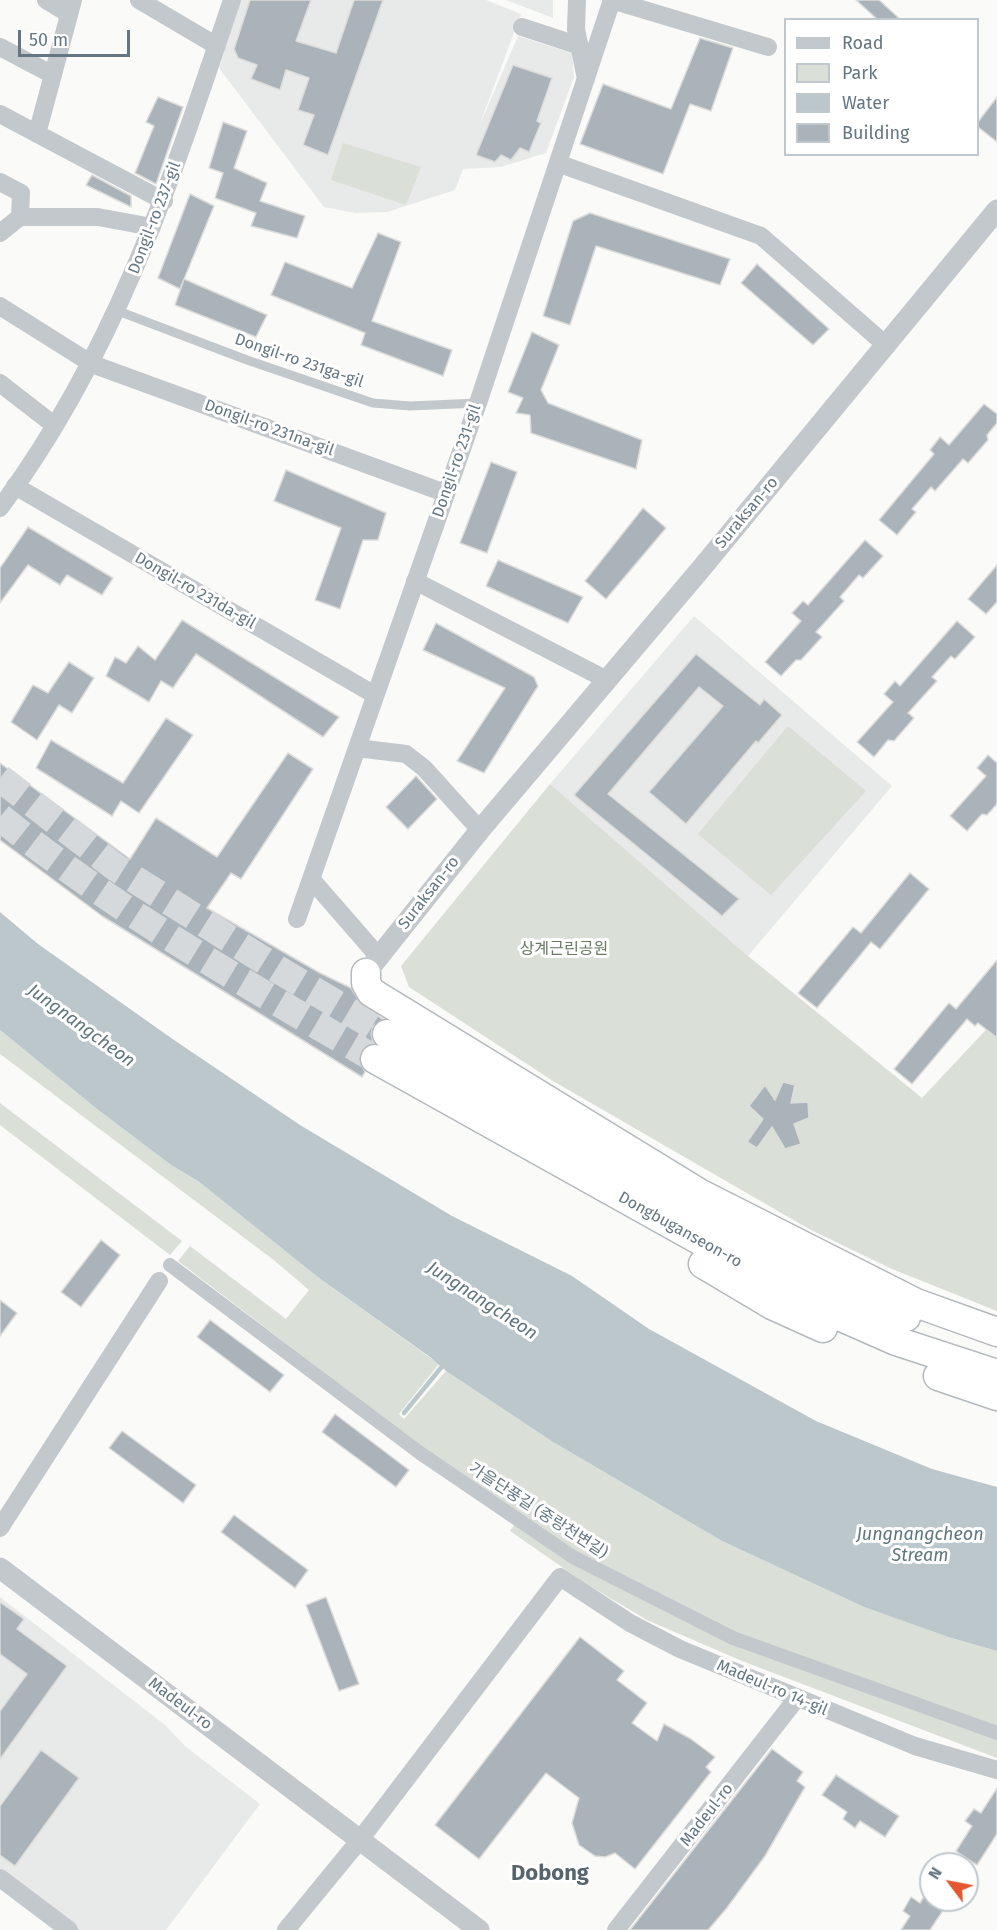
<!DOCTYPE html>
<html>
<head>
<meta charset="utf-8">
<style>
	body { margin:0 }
	#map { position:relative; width:997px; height:1930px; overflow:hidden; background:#fafaf8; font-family:"Fira Sans",sans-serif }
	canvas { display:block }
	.legend { position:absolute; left:784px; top:18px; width:195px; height:138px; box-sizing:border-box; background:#fff; border:2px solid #c1c8cd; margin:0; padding:8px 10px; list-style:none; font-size:18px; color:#657683 }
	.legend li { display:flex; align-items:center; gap:12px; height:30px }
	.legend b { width:30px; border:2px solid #c1c8cd }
	.north { position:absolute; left:919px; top:1852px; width:60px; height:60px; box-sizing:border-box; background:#fff; border:2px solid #c1c8cd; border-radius:50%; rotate:302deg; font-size:16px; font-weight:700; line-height:24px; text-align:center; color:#657683 }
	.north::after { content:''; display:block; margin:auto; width:21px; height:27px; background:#e4572e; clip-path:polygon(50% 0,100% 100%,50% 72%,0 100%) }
	.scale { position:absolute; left:18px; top:30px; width:112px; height:27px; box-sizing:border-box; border:3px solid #657683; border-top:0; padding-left:8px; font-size:18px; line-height:21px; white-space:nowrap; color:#657683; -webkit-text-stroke:4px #fff; paint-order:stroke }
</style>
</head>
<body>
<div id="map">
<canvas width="997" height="1930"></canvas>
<ul class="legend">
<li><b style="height:8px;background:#c3c8cc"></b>Road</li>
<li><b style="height:16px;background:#dadfd7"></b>Park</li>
<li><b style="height:16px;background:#bbc7cb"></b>Water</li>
<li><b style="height:16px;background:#aab3b9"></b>Building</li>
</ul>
<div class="north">N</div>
<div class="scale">50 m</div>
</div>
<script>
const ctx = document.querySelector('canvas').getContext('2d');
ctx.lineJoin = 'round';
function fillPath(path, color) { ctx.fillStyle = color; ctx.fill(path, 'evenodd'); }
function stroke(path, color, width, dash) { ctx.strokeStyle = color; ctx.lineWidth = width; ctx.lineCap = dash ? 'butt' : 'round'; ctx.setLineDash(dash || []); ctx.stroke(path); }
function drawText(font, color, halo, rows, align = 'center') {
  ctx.font = font + ' "Fira Sans","Noto Sans KR",sans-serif'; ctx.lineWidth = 6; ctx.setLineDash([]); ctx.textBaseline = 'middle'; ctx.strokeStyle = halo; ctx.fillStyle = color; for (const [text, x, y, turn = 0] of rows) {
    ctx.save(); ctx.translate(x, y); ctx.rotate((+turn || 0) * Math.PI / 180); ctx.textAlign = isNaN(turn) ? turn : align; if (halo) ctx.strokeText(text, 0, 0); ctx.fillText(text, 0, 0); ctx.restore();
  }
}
fillPath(new Path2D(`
	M241,0H486L521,14L478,129L518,36L572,53L574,77L546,153L501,167L463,169L455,190L387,212L355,213L324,207L219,68Z
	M506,0H553V18Z
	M694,616L892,786L748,956L550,784Z
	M0,1597L165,1725L185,1746L260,1804L166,1930H78L0,1871Z`), '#e8e9e9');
fillPath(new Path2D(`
	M343,143L421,167L406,205L331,180Z
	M788,726L866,791L771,895L698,834Z
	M550,784L748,956L922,1098L997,1018V1311L892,1269L809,1229L553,1081L409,987L401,966Z
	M0,1030L97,1109L171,1165L198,1181L319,1278L439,1364L399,1414L404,1419L446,1371L553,1442L722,1541L864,1607L948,1637L997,1651V1758L742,1661L647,1620L585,1583L510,1531L520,1517L434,1456L178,1261L190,1246L286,1319L309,1290L275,1261L0,1054Z
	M0,1103L182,1241L170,1255L0,1125Z`), '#dadfd7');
fillPath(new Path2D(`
	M0,912L38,944L174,1040L300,1125L452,1216L572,1276L649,1329L816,1421L932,1469L997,1487V1651L948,1637L864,1607L722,1541L553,1442L446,1371L430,1357L319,1278L198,1181L171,1165L97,1109L0,1030Z`), '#bbc7cb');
stroke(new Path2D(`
	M404,1413L444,1364`), '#bbc7cb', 4.5);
const building = new Path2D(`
	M250,0H311L296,41L336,53L354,0H383L328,155L303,145L314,115L298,110L309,78L286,70L280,90L251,79L257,65L238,58L234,49Z
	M856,0H879L901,20H878Z
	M700,38L733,48L711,111L690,104L663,174L580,144L603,84L671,109Z
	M513,65L552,78L537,121L541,123L529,152L520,148L511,160L501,155L495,162L476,155Z
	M158,97L183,107L156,184L135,173L154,126L146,122Z
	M997,97V142L978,127V122Z
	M223,122L247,131L234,168L267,183L260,201L305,216L297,238L251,226L256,213L215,198L223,173L209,168Z
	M92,175L131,196V207L86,185Z
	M190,194L214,206L180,289L158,278Z
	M590,213L730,259L720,285L596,246L570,325L543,316L573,221Z
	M378,233L401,242L372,321L452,350L443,376L361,345L365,333L271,295L285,262L352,288Z
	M757,264L829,329L813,345L741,283Z
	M184,279L267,315L256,337L175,305Z
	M532,332L559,345L541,390L548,403L642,440L636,469L531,433L530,415L516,413L523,398L508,392Z
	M984,404L997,414V423L987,435L988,440L968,463L963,459L935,491L931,487L912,509L916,512L897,535L879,520L934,454L930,450L940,437L949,445Z
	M491,462L517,472L487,553L460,543Z
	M286,470L386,513L378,540H363L340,609L315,600L341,528L274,501Z
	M643,508L666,528L606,599L585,581Z
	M28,527L113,578L102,595L67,575L60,585L28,565L0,603V568Z
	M865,540L883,556L863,578L859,575L840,597L844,601L816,632L822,637L801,660H796L781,676L765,662L801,621L792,613L803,601L808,605Z
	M498,560L583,597L568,623L486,586Z
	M997,565V602L986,614L968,599Z
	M182,620L339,717L323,737L196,654L173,688L161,681L149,702L106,676L115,657L126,663L138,646L155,660Z
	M957,621L975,637L955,659L951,656L932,677L937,681L908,713L914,718L894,741L888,740L874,757L857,742L893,702L884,694L895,681L900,686Z
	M436,623L534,677L538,686L484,773L457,761L505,688L423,650Z
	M696,654L760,705L764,699L782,715L758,743L756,741L686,824L649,792L723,706L699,687L608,794L739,899L722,916L574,795Z
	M69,662L94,678L72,713L59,705L37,740L11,722L33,685L48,693Z
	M166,718L193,735L139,813L121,801L112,816L36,768L51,740L123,783Z
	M288,753L313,769L241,879L231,873L207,908L320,973L351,988L362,1006L383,1019L373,1026L371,1034L373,1043L360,1052L359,1060L365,1072L362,1077L102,916L0,840V763L130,859L156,818L217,857Z
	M988,755L997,763V804L987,815L982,814L967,831L950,816L986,776L977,768Z
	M416,776L437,799L408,829L386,807Z
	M910,873L929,889L880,949L871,942L817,1008L798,993L853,927L861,933Z
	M997,960V1038L978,1023L975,1026L967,1019L912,1084L894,1069L949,1003L956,1009Z
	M783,1082L795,1085L791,1103L808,1102L809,1118L794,1124L801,1144L785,1149L772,1127L757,1148L747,1142L763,1119L749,1106L765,1085L775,1100Z
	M101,1240L120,1255L81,1307L61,1292Z
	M0,1300L17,1313L0,1336Z
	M210,1320L284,1375L270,1392L197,1337Z
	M335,1414L409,1470L396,1487L322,1432Z
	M122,1431L196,1485L183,1503L109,1448Z
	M234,1515L308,1570L295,1588L221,1532Z
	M326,1597L359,1684L339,1691L306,1605Z
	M0,1602L24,1619L17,1629L67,1666L0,1759V1711L27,1674L0,1654Z
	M580,1637L624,1671L617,1680L647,1703L632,1723L657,1741L664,1724L691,1739L715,1757L706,1767L711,1772L635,1869L615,1853L605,1857L595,1856L579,1845L572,1823L579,1798L546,1773L479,1859L435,1825Z
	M772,1749L803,1772L797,1781L805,1787L765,1856L726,1909L708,1930H630Z
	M41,1750L79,1778L15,1866L0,1855V1806Z
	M836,1775L899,1816L885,1837L860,1821L855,1828L843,1819L847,1812L822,1795Z
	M997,1788V1834L977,1865L956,1851L972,1826L965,1821L974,1809L981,1813Z
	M931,1885V1900H950L930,1930H901L910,1916L903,1911L911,1897L920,1903Z`);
fillPath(building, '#aab3b9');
stroke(building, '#dcdcda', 1.5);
stroke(new Path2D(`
	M0,778L115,867L279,970L387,1034
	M0,817C115,911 247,984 375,1059`), '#d5d9db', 28, [28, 14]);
const trunk = new Path2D(`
	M366,973V983L371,992L699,1193L916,1303L997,1332
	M387,1034C556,1134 724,1243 906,1317
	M375,1059L821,1308L896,1341L997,1374
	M703,1264L772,1305L823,1328
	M938,1376L997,1396`);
stroke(trunk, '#b4b9bd', 31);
stroke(new Path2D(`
	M118,311L247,360L373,403L410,406L478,403`), '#c3c8cc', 9);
stroke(new Path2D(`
	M170,1265L420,1453L573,1557L733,1638L997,1733`), '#c3c8cc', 14);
stroke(new Path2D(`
	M46,0L69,14
	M139,0L217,46
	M577,0L576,29L586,79
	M611,0L768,47
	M522,27L580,46
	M0,47L53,75
	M0,114L164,201
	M37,134L73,0
	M560,164L761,236L887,346
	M0,182L21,193L20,217H98L152,227
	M0,233L20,217
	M0,306L92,364L445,493
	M0,383L54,425
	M15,486L375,695
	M0,508C116,352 171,181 232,0
	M415,581L607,680
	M357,748L406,754L424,768L480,830
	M311,879L379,957
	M297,919L478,403L612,0
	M0,1528L159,1281
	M0,1878L69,1930
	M286,1930L359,1841L560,1577L630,1623L680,1649L915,1746L997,1770
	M616,1930L797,1698`), '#c3c8cc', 18);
stroke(new Path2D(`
	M366,973L480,830L700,570L997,210
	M0,1568L479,1930`), '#c3c8cc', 21);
stroke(trunk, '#fff', 28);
drawText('16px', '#657683', '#fff', [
	["Dongil-ro 237-gil",155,218,-69],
	["Dongil-ro 231ga-gil",299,361,19],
	["Dongil-ro 231na-gil",269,428,20],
	["Dongil-ro 231-gil",457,461,-71],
	["Suraksan-ro",747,513,-50],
	["Dongil-ro 231da-gil",195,591,30],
	["Suraksan-ro",429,893,-52],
	["Dongbuganseon-ro",680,1230,29],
	["가을단풍길 (중랑천변길)",538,1511,33],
	["Madeul-ro 14-gil",772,1688,23],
	["Madeul-ro",180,1704,37],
	["Madeul-ro",707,1815,-52]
]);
drawText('16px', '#687a64', '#fff', [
	["상계근린공원",564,950]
]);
drawText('italic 18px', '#60757c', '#fff', [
	["Jungnangcheon",81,1026,36],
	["Jungnangcheon",482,1301,33],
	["Jungnangcheon",920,1535],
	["Stream",920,1556]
]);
drawText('bold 22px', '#57646e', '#fff', [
	["Dobong",550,1874]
]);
</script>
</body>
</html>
